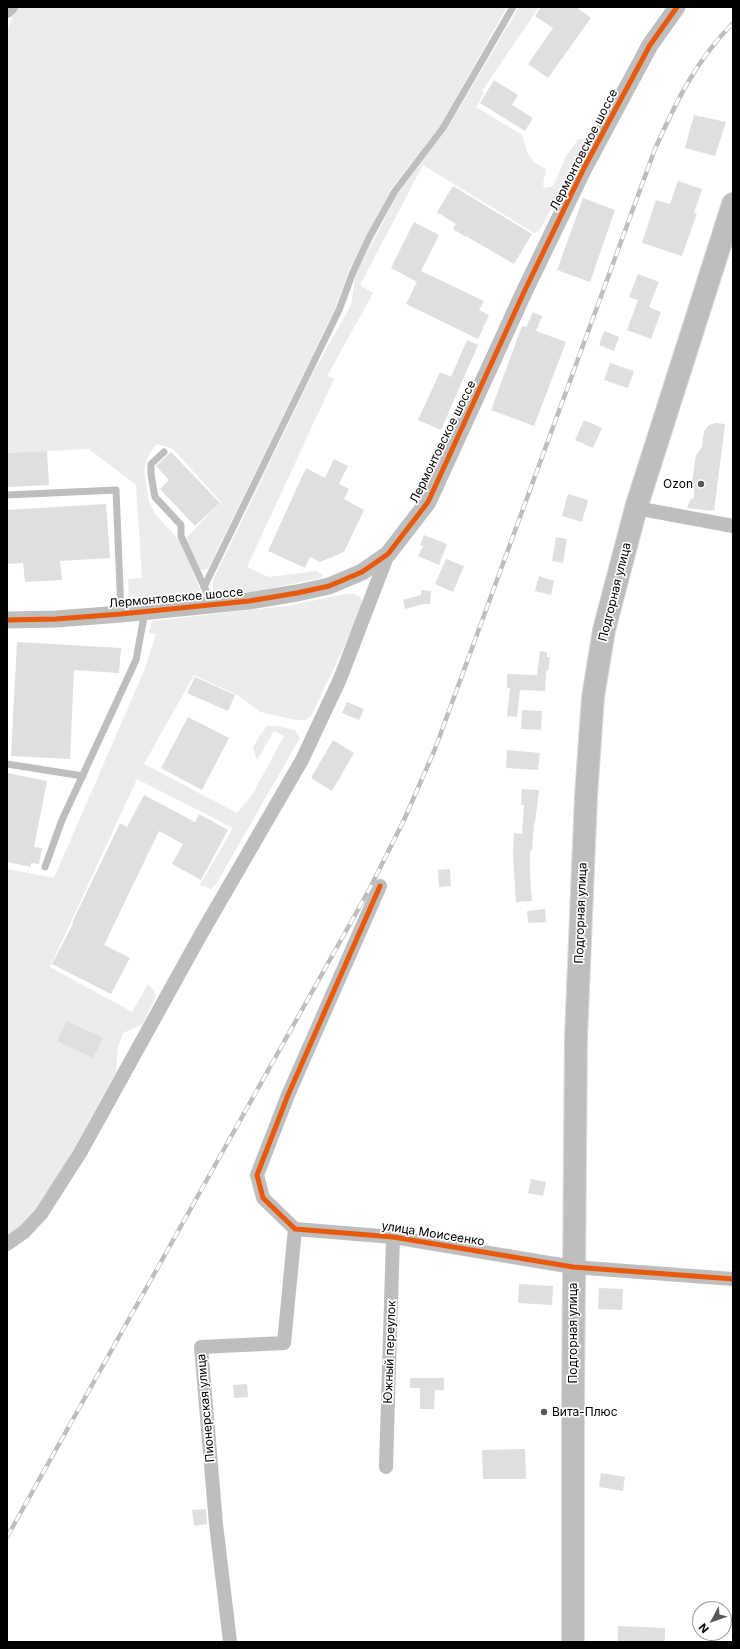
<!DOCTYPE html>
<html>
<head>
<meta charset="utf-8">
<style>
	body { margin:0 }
	#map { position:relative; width:740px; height:1649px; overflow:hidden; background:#fff; font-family:Inter,sans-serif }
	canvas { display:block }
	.frame { position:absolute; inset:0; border:8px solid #000; pointer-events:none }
	.north { position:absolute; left:692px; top:1601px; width:40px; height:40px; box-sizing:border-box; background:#fff; border:1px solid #999; border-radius:50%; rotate:229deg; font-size:11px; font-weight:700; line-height:16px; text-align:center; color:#000 }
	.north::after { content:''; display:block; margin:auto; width:14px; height:18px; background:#595959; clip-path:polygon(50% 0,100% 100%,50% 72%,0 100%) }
</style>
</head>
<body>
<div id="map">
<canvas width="740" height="1649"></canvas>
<div class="frame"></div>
<div class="north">N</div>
</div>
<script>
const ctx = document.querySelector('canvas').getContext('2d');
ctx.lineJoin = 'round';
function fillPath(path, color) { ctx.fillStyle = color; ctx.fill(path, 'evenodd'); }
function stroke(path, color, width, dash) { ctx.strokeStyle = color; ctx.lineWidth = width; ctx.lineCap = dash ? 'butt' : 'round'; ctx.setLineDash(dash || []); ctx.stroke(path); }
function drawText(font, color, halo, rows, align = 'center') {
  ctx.font = font + ' Inter,sans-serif'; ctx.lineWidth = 3.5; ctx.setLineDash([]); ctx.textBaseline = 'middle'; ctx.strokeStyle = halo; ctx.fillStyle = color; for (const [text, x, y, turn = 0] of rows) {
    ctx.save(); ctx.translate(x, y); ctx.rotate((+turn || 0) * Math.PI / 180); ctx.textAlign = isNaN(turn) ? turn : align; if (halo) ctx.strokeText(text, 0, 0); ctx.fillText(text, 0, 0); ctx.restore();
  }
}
fillPath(new Path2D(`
	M18,7H507L440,126L391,189L349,270L335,309L208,569L200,570L188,545L187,537L221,502L173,449L157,444L149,454L144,469L149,502L155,514L181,542L201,592L195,597L138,603L129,595L128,579L142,578L136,485L89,449L7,453V32L14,11Z
	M519,7H539L482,91L484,93L476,107L522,135C528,154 527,160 546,169L543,185L545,188L553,186L566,156L578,139H586L588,143L539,231L534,233L423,165L360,285L373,293L327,376L334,379L247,567L269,577L316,571L323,575L321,578L228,597L220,596L213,592V580L314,371L351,305L356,273L399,192L447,129Z
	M345,594H354L360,597L362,601V609L311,716L305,720H296L260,712L239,696L194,675L144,764L237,813L252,795L284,736L274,731L257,760L253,747L260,735L267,726H276L295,730L300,738L216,884L211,889L200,885L233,828L137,779L50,967L132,1012L148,984L154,990L156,997L142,1025L123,1033L118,1047L116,1072L61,1172L41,1205L20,1228L7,1237V869L54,878L144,671L156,634L149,633L152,621L287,606Z`), '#ececec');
fillPath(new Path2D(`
	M541,7H576L591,18L548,78L528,64L553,28L535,16Z
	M494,80L518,95L512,105L533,118L525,131L480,103Z
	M694,115L726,122L715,156L685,148Z
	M678,181L702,189L694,213H697L682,256L642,243L656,200L670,204Z
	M453,186L532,234L514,264L466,236V237L453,229L456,224L437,212Z
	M583,198L615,210L590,282L557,270Z
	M414,222L439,235L421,271L484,301L479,310L489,315L478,339L406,304L417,282L391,268Z
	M638,274L659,282L649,307L661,312L651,339L627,330L638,300L629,297Z
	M533,312L542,316L536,331L566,342L534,426L491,410L522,326L526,327Z
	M604,331L619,337L614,351L599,345Z
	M467,340L478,345L441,430L418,420L440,372L451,377Z
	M610,363L634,371L628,388L604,380Z
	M584,420L602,428L593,448L575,440Z
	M716,423L725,424L714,511L687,508L690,500L694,498V488L692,482L696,455L702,447L704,431L709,425Z
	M47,451L49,485L7,487V453Z
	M171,452L220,503L195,526L160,489L169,480L156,466Z
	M334,459L348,466L339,484L349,489L344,499L364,510L344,552L320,562L310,557L305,568L268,551L306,468L325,478Z
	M568,494L588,500L582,522L562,516Z
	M106,504L110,558L60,561L62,580L25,582L23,563L7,564V510Z
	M424,535L447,544L439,565L418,556L423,546L420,545Z
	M556,537L567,539L563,563L552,561Z
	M446,559L464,566L453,592L435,584Z
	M539,576L554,581L551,595L535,591Z
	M421,590L431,591L430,604H424L405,609L403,600L421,595Z
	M17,642L121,648L119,673L74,670L70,759L11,756Z
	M540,651L547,652V657H550L548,671H546L545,691L520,690L517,717L507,716L510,688H507V674L537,675Z
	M195,677L235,695L228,711L187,693Z
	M347,702L364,709L359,720L342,713Z
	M522,710L542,711L541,730L521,729Z
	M188,717L229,738L202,790L161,768Z
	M333,740L354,753L332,791L311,778Z
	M507,750L540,753L538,770L506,768Z
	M7,773L47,781L34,847L42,848L39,864L31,863V867L7,862Z
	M522,789L539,790L535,823H534L532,851H530V875L532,901L516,902L513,855L514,833L522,834L524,805H521Z
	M144,795L195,822L199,814L228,830L201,880L172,864L183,844L159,831L104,945L130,958L111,994L52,964L73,924L72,923L120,823L127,827Z
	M450,869L451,886L439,887L438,870Z
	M545,909L546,922L528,923L527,911Z
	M67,1021L103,1038L93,1058L57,1041Z
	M531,1179L546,1182L543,1196L528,1193Z
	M519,1284L553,1286L552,1305L518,1303Z
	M599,1288L623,1289L622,1310L598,1309Z
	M410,1378H444V1390H435L434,1409H420V1388H410Z
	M247,1384L248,1397L234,1398L233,1385Z
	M525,1449L526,1479H483L482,1450Z
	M601,1473L625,1477L623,1491L599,1487Z
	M206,1509L207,1524L194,1526L192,1510Z
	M618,1626L665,1628V1642L618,1641Z`), '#dfdfdf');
const primary = new Path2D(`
	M573,1642V1395L576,1036L586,796L593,697L604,630L636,508L733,204`);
stroke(primary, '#dbdbdb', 24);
stroke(new Path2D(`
	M164,452L151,464V475L155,497L181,525V536L212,604
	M7,495L116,490L121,613
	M204,587L339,310L353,272L369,238L395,191L443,128L513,7
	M7,764L83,776
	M45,867L62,820L136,660L145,611`), '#bebebe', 7);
stroke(new Path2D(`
	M7,11L11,7
	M636,508L733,526
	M380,886L288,1095L257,1175L263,1198L295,1229L393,1237L573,1267L733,1279
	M7,1244L24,1232L41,1214L80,1153L200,936L302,760L340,679L388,554
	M386,1467L393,1237
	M230,1642L216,1524L201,1347L284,1343L295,1229`), '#bebebe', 14);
stroke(new Path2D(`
	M7,620L56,619L121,614L249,601L297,593L329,586L362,572L388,554L428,502L525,290L584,168L650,45L677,7`), '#bebebe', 17);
stroke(primary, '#bebebe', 22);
const rail = new Path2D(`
	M7,1537L369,890L404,820L435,749L655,149C677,100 695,62 733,23`);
stroke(rail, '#bebebe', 4.5);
stroke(rail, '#fff', 3, [9]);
stroke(new Path2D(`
	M7,620L56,619L121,614L249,601L297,593L329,586L362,572L388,554L428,502L525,290L584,168L650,45L677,7
	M380,886L288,1095L257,1175L263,1198L295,1229L393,1237L573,1267L733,1279`), '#e8590c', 5);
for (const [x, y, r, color] of [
	[701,484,4,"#595959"],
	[544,1412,4,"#595959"]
]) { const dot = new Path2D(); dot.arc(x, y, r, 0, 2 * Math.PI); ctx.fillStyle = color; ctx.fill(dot); stroke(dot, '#fff', 1.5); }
drawText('12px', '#000', '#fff', [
	["Лермонтовское шоссе",584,150,-63],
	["Лермонтовское шоссе",443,442,-64],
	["Подгорная улица",615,592,-76],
	["Лермонтовское шоссе",176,598,-5],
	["Подгорная улица",581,913,-88],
	["улица Моисеенко",433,1234,9],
	["Подгорная улица",573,1333,-90],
	["Южный переулок",390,1352,-88],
	["Пионерская улица",206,1408,-95]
]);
drawText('12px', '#000', '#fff', [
	["Ozon",693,484],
	["Вита-Плюс",552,1412,"left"]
], 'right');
</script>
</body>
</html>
